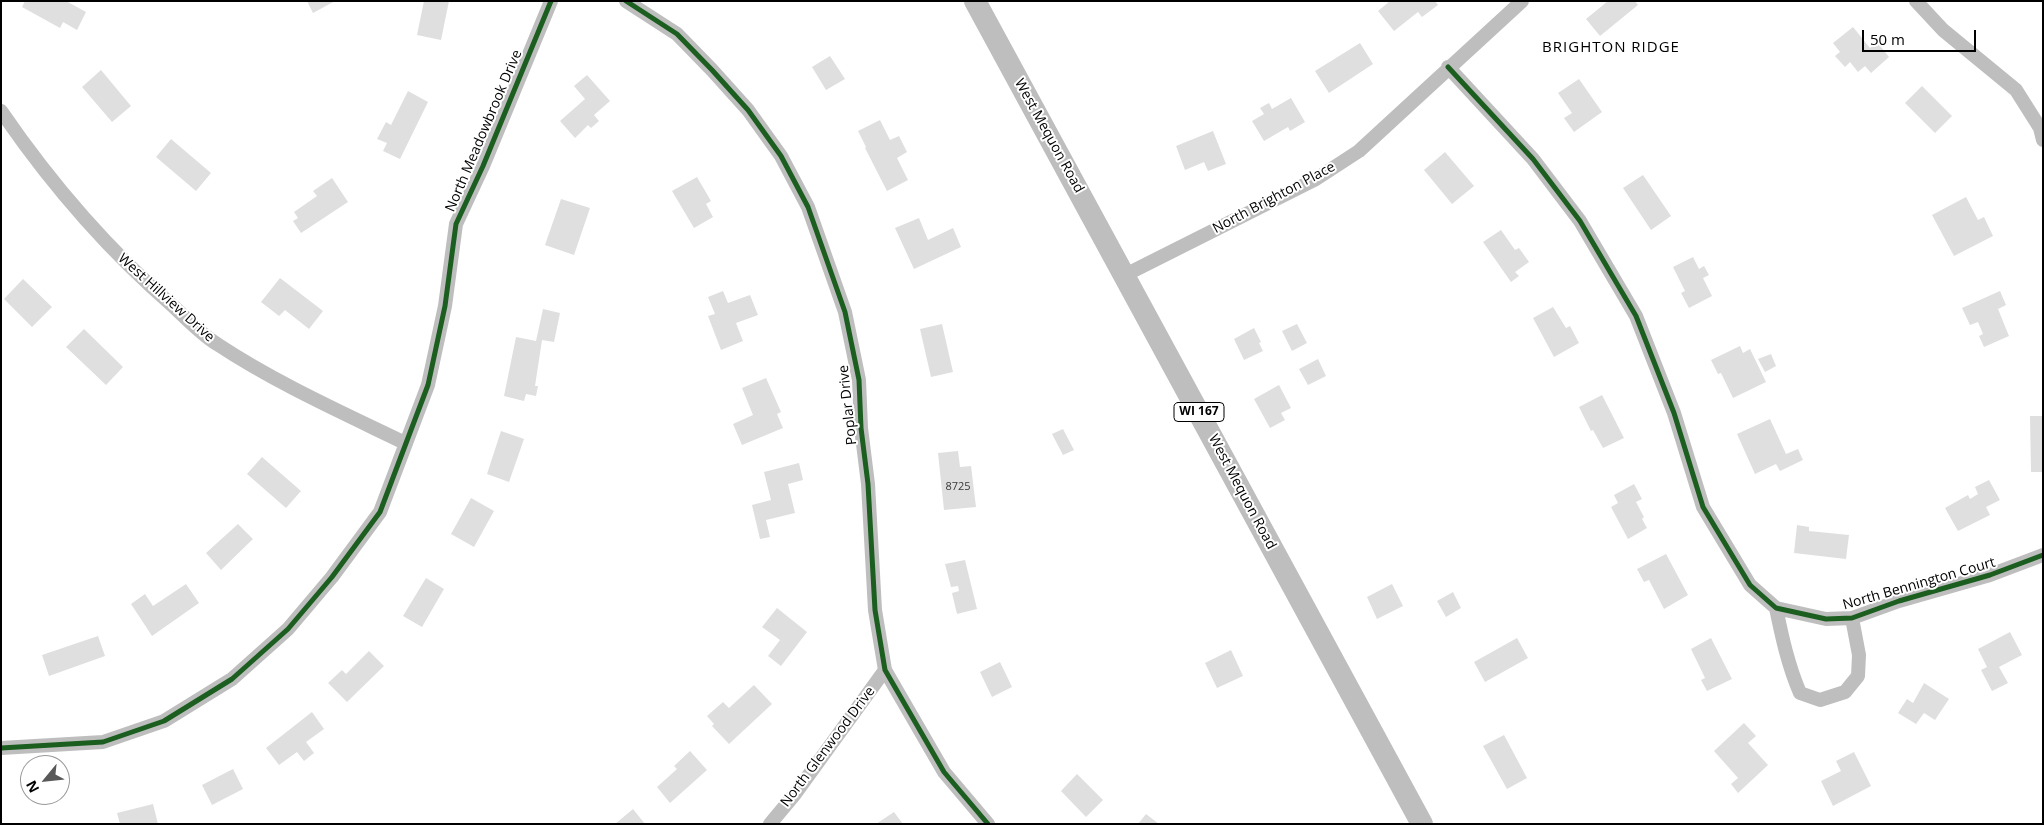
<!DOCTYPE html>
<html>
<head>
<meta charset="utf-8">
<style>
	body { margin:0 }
	#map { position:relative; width:2044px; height:825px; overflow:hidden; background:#fff; font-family:"Open Sans",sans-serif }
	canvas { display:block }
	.frame { position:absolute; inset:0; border:2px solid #000; pointer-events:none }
	.north { position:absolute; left:20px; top:755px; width:50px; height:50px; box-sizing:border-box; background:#fff; border:1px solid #999; border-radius:50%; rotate:242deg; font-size:14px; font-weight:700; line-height:20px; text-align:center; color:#000 }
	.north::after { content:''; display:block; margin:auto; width:18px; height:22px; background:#595959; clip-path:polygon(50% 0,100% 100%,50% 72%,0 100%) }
	.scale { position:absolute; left:1862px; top:30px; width:114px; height:22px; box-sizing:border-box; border:2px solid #000; border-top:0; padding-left:6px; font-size:15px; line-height:18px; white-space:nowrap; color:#000; -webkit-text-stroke:4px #fff; paint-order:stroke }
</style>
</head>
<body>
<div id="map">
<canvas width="2044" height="825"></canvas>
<div class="frame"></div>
<div class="north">N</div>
<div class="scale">50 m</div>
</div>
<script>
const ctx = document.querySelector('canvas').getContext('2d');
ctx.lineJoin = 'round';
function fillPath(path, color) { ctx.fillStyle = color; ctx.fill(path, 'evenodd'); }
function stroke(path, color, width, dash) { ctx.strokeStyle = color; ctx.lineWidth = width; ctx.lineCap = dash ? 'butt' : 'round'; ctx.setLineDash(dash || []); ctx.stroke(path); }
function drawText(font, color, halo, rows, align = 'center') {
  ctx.font = font + ' "Open Sans",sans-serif'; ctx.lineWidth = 4; ctx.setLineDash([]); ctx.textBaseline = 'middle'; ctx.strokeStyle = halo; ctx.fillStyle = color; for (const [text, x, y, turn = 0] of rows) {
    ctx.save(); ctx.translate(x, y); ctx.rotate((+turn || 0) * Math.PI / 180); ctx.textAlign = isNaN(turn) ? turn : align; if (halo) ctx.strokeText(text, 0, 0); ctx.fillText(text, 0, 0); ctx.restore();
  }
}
fillPath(new Path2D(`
	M25,1H66L86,12L77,30L63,22L60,28L22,7Z
	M307,1H335L313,13Z
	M424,1H449L441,40L417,35Z
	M1390,1H1435L1438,5L1422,17L1418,12L1394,31L1378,11Z
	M1608,1H1635L1638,5L1600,36L1586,19Z
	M1853,27L1870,48L1877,42L1889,57L1871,73L1865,66L1858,72L1850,62L1845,67L1835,56L1840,52L1833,43Z
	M1360,43L1373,64L1329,93L1315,71Z
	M830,56L845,79L826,90L812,67Z
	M101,70L131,106L112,122L82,87Z
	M587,75L610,101L594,115L599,121L591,128L588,125L575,138L560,121L585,99L574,86Z
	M1579,79L1602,112L1574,132L1564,118L1572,113L1558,93Z
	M1922,86L1952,116L1935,133L1905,103Z
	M408,91L428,102L400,159L383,151L387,143L377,139L386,122L391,125Z
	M1291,98L1305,122L1290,131L1288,127L1264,141L1252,121L1264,114L1260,108L1269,103L1272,109Z
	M880,120L890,140L899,136L907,152L897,158L908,180L887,191L865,148L866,147L858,131Z
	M1213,131L1226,164L1208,171L1204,162L1185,170L1176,146Z
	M171,139L211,173L196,191L156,157Z
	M1445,152L1474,186L1452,204L1424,170Z
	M1643,175L1671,216L1651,230L1623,188Z
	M697,177L711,201L706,204L713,217L694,228L672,191Z
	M332,178L348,202L301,233L293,221L298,218L294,212L317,196L313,191Z
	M1966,197L1978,220L1984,217L1993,236L1954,256L1932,215Z
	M561,199L590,208L574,255L545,245Z
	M919,218L928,240L953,228L961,247L914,269L895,228Z
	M1501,230L1515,250L1519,248L1529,262L1515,272L1519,276L1511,282L1483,242Z
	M1693,257L1699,269L1704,266L1709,275L1703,278L1712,296L1689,308L1681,293L1685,291L1673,267Z
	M280,278L323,311L309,329L285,310L279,316L261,302Z
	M23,279L52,307L32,327L4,299Z
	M723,291L728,303L750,295L758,315L736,323L743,341L721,350L708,316L715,314L708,297Z
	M2000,291L2006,305L1998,309L2009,336L1984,347L1979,336L1983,334L1978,322L1970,325L1962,308Z
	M1553,307L1566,328L1570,326L1579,343L1554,357L1533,318Z
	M543,309L560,313L554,342L542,340L535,386H538L536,396L526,394L524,401L504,396L516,337L536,341Z
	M942,324L953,372L931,377L920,329Z
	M1297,324L1307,343L1292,351L1282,331Z
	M1254,328L1261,342L1259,343L1263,351L1244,360L1234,339Z
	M84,329L123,367L106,385L66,347Z
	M1740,346L1743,353L1750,349L1766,382L1733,398L1721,373L1718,374L1711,360Z
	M1771,354L1776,366L1765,372L1758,359Z
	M1318,359L1326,376L1308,385L1299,369Z
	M766,378L781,412L777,414L783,428L742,445L733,424L753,415L742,388Z
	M1279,385L1291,408L1281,413L1285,420L1270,428L1254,399Z
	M1602,395L1624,438L1603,448L1593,430L1591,431L1579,407Z
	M2030,416H2043V472H2031Z
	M1770,419L1786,454L1798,449L1803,460L1780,471L1776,464L1755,474L1737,434Z
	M1063,429L1074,450L1063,455L1052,434Z
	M501,431L524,439L509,482L487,474Z
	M958,451L960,467L971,466L976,507L944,510L938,453Z
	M262,457L301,491L286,508L247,474Z
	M799,463L803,480L788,484L795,513L766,520L770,537L760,539L752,505L771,500L764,472Z
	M1989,480L2000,500L1986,507L1990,515L1958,531L1945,508L1968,495L1970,499L1978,494L1975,487Z
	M1634,484L1642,499L1636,502L1644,517L1642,519L1647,528L1628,539L1611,507L1618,503L1614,495Z
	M471,498L494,511L474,547L451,534Z
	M238,524L253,539L221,570L206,553Z
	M1797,525L1809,527V531L1849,535L1846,559L1794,553Z
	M1666,554L1688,595L1664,609L1649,580L1644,582L1637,569Z
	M965,560L977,609L957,614L952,593L959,591L958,586L951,587L945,564Z
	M426,578L444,589L422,627L403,616Z
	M186,584L199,603L152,636L131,604L145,594L153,606Z
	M1392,584L1403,606L1377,619L1367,597Z
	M1453,592L1461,608L1446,617L1437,601Z
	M777,608L807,632L781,666L768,656L780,640L762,627Z
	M2010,632L2022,655L1999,667L2008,683L1992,691L1981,670L1987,667L1978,649Z
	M98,636L105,656L49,676L42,655Z
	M1517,638L1528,658L1485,682L1474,662Z
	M1711,638L1732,679L1707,691L1701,680L1705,678L1691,649Z
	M1231,650L1243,676L1217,688L1205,663Z
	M369,651L384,666L347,702L328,683L342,670L346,674Z
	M1000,662L1012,687L992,697L980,672Z
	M1924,683L1949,699L1935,720L1924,713L1916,724L1898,713L1907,699L1913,703Z
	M754,685L772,704L729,744L712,726L714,724L707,716L723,702L729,708Z
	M312,712L324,729L306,742L314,753L304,761L297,752L279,765L266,748Z
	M1744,723L1756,736L1748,743L1768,765L1738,793L1731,784L1738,778L1714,751Z
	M1504,735L1527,778L1507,789L1483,746Z
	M690,751L707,770L670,803L657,787L677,769L674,766Z
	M1854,752L1871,786L1833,806L1821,781L1841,771L1836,761Z
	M233,769L243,789L212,805L202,785Z
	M1077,774L1103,800L1086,817L1061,791Z
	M153,804L158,824H120L117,813Z
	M633,809L645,824H615Z
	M894,812L903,824H876Z
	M1146,814L1159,824H1138Z`), '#dfdfdf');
stroke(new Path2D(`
	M626,1L677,34L712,70L748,110L781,156L808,207L845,312L859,380L861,428L868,484L875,610L885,670L944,772L988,824
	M1916,1L1943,30L2016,90L2040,128L2043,140
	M1448,67L1533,159L1580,221L1636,316L1674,413L1703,507L1750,585L1776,608L1826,619L1852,618L1899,601L1990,575L2043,555
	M1,111C51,184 107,249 174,307C187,319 201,334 217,344C276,383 341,412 405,443
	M1125,275L1316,179L1359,151L1522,1
	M1776,608C1782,637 1788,665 1800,693L1820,700L1845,692L1858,676L1859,655L1852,618
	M1,748L103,742L164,721L232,679L288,629L332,577L380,512L428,385L445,306L456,224L483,166L551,1
	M770,824L795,794L885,670`), '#bebebe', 14);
stroke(new Path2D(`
	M975,1L1422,824`), '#bebebe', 22);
stroke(new Path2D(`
	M626,1L677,34L712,70L748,110L781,156L808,207L845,312L859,380L861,428L868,484L875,610L885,670L944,772L988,824
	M1448,67L1533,159L1580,221L1636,316L1674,413L1703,507L1750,585L1776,608L1826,619L1852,618L1899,601L1990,575L2043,555
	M1,748L103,742L164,721L232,679L288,629L332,577L380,512L428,385L445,306L456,224L483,166L551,1`), '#1b5e20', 5);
drawText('11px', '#383838', null, [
	["8725",958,487]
]);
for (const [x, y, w] of [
	[1199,412,50]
]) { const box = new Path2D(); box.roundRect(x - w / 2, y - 9.5, w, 19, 4); ctx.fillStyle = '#fff'; ctx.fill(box); stroke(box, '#000', 1); }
drawText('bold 12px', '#000', null, [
	["WI 167",1199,412]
]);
drawText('14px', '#000', '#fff', [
	["North Meadowbrook Drive",484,131,-67],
	["West Mequon Road",1049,136,61],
	["North Brighton Place",1274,198,-28],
	["West Hillview Drive",166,298,42],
	["Poplar Drive",848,405,-96],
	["West Mequon Road",1242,492,62],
	["North Bennington Court",1919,584,-16],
	["North Glenwood Drive",828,747,-53]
]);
ctx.letterSpacing = '1px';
drawText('15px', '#000', '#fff', [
	["BRIGHTON RIDGE",1611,48]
]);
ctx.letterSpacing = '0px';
</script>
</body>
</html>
